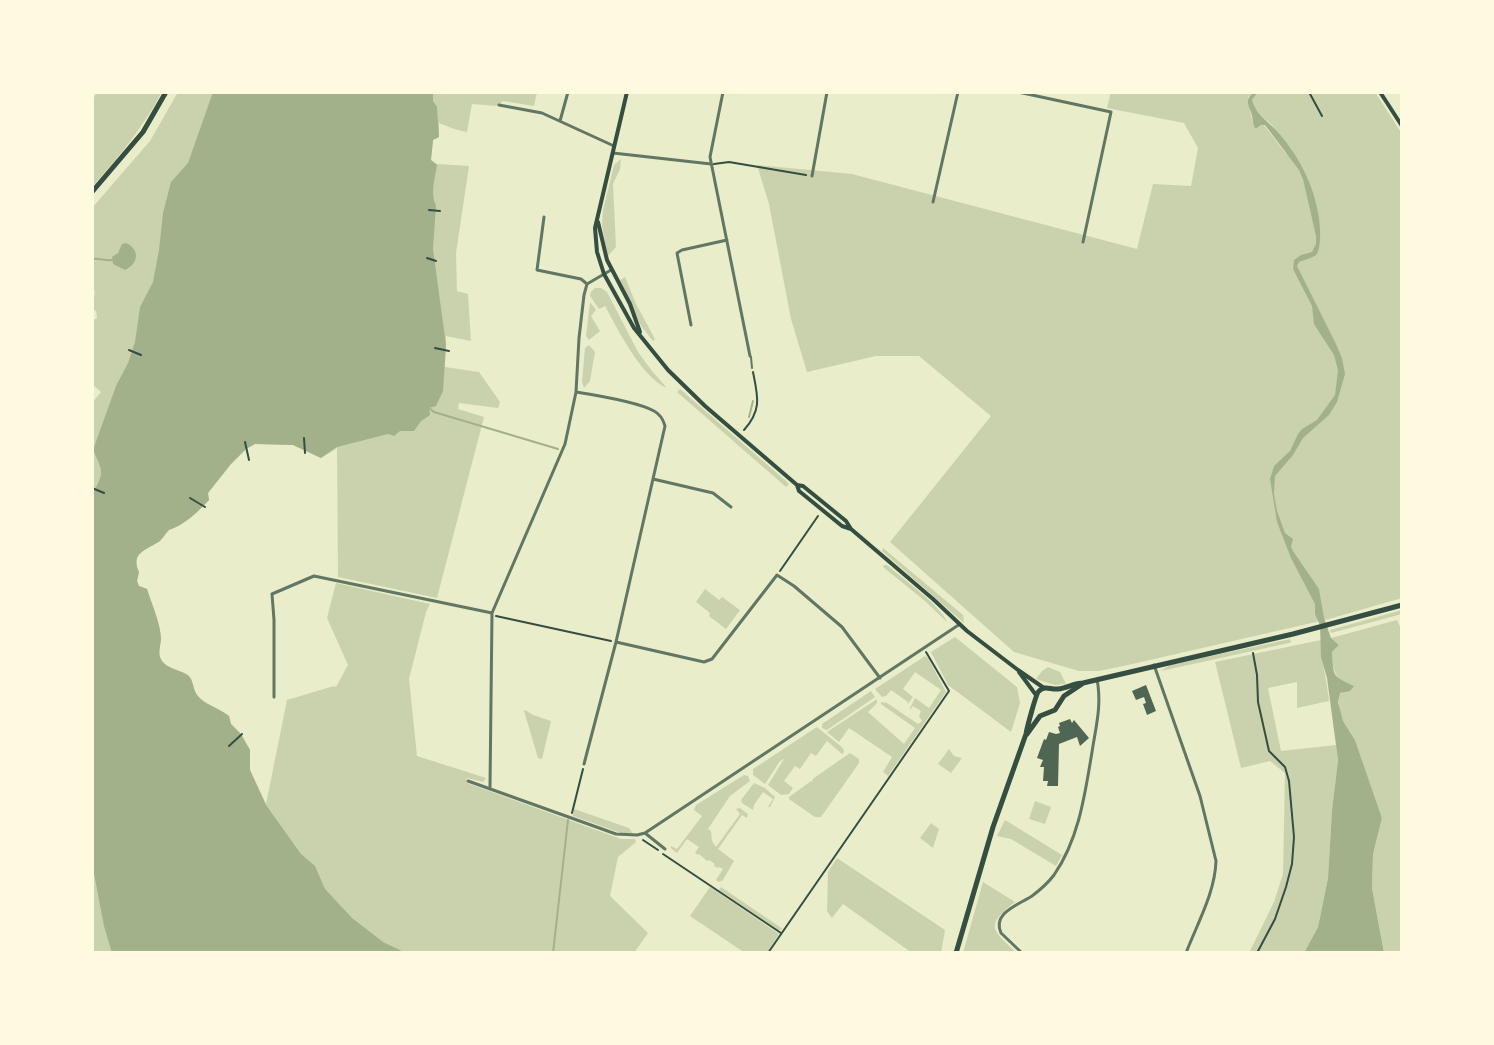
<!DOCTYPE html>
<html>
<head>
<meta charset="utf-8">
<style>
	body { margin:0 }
	#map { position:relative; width:1494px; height:1045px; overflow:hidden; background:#e9edc9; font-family:Manrope,sans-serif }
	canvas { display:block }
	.frame { position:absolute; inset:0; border:94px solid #fefae0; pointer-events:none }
</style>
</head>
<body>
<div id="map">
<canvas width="1494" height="1045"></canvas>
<div class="frame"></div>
</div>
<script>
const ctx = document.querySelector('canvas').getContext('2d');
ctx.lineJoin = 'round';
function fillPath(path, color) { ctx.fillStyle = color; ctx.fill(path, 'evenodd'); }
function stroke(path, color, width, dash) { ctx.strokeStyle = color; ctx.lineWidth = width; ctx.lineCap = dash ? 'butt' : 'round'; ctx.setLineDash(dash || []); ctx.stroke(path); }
fillPath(new Path2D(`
	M97,92H162C143,127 119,157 92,187V101Z
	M178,92H537L534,106L503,101L497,106L472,104L467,132L454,129L439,123V137L433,140L431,160L437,164L469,166L456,253L457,291L468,294L471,341L446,336L445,367L479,372L500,402L498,408L459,403L458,409L484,417L437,598L338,577L337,448L321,458L293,445L255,444L246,449L231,464L208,493L209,500C198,512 184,525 169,530C166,533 162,539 160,541C147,550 130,552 139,572L137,581L139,586L147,589C152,605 160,622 161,638C161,644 158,652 160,657C164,669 177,669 186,674C194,678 192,688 197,695C205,705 219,708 229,716L231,724L238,731L250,750V770L266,804L287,700L334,686L336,687L348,665L327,618L336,583L430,604L426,612L409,679L417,756L486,778L483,782L467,778L466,781L467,783L621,839H635L636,842L618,857L610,896L648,933L634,953H92V403L101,392L92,384V321L97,318L96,311L92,309L95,291L92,290V208L150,141Z
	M1111,92H1253L1248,97L1252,120L1257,128L1261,125H1264L1287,155C1283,147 1280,137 1276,130C1267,117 1256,117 1252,100L1258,92H1375L1402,134V598L1329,619L1128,665L1099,671H1079L1014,652L890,542L991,416L919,356H876L807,372L791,319L769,204L757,165L852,174L1137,249L1153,184L1191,186L1198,148L1184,123L1107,108Z
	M621,159L620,169L613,184L616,247L608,256L602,226L603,210L614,165Z
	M625,277L636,304L655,339L653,341L641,326L620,280Z
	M595,288H601L607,292L638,352L652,371L667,388C642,378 618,330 605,306L599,309L590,296L591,292Z
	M590,302L596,310L591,316L600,331L589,340L586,336Z
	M589,345L595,352L590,381L584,388L582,382L585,348Z
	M680,389L785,480L789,484L786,487L677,392Z
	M883,548L963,615L964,623L882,551Z
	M884,565H887C902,578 941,606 947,622L925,601L883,567Z
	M705,589L719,600L722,597L740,610L726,629L709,616L710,613L696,602Z
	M1402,610V614L1331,633L1330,630Z
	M1397,620L1402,631V953H1384L1372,888L1373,854L1382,818L1355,740L1343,721L1339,708L1338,695L1353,685C1333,680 1333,669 1332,652L1339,645L1331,638Z
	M955,637L1017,687L1020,703L1011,732L948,685L931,652Z
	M1290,639L1291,642L1289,643L1161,671L1170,665Z
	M1321,640C1321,661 1327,680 1329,701L1297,708V682L1268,688L1281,751L1336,745L1338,760L1332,810L1328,878L1318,927L1304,953H1249L1274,902L1283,874L1285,773L1270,761L1241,768L1215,662Z
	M925,656L928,658L946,692L888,776L883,772L892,757L849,728L839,742L827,732L877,699V703L868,712L904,744L915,728L881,704V702L887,703L918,724L922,721L919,716L921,711L913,706L910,710V708L915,698L929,708L941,690L915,672L903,689L913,697L907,705L908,702L891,690L886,696L882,697L875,689Z
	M1048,667L1060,672L1066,684L1055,685L1036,679L1042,671Z
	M871,691L875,697L827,730L822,728V724Z
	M525,710L533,715L551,721L542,759L538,758L524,711Z
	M817,727L843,748L844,752L842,754L827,741L816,756L811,753L800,769L795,766L784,781L793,788L789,794L781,795L768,785L784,759L780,761L765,784L753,775V769Z
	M949,749L954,756L962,758L951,773L938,764Z
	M850,753L859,759V763L821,817H815L789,799V797L811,781L813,782L812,780L814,778Z
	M744,775L748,776L750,781L730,796L708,829L711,831L712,841L716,847L740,814L736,809L740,808L748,814L747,818L742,815L718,849L734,861L723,880L719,882L716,880L723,869L719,867L718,868L714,866L715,864L709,860L707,861L699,854L698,855L695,853L699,847L687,839L677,853L671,848V846L677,849L702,816L694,810L696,805Z
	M754,783L765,788L775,797L770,807H768L773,799L763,792L754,805L753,810L742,803L741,800Z
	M1035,801L1051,807L1045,824L1029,819Z
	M574,809L629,828L633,834L621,833L573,816Z
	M1005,820L1062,855L1056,866L1011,839L997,836Z
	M931,823L939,829L933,848L920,838Z
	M837,858L945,930L941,953H912L843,904L832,918L827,911L828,872Z
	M983,882L1015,902C984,926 992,930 1017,953H963Z
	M710,887L779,934L767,953H745L690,916Z
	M721,887L783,929L778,930L719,890Z`), '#cad2ad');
fillPath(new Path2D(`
	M213,92H433V101L437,107L439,137L433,140L431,160L437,165C435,178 430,194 436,206L433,249L446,345L443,391L436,406L429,408L430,415L421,421L414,431H400L394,436L388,434L337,447L321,458L293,445L255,444L246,449L231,464L208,493L209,500C198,512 184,525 169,530C166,533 162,539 160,541C147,550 130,552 139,572L137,581L139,586L147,589C152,605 160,622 161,638C161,644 158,652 160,657C164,668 177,669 186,674C194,678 192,688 197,695C205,705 219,708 229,716L231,724L241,734L250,750V770L266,805L301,854L315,866L325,889L352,918L383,942L406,953H112L104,926L92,863V495C104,472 104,474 93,450L116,386L128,363L135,342L140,307L153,282L159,250L163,213L171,182L188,163Z
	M1253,92H1258L1252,100C1256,114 1265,119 1275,129C1298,154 1314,184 1319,218C1320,226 1322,248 1316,255C1313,258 1303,260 1299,262L1297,266L1336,344L1342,358L1345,374L1337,402L1329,415L1303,438L1293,455L1275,476L1274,494L1277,511L1285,533L1293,539L1291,547L1293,551L1319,589L1324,618L1331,638L1339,645L1332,652C1334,677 1331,675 1354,686L1350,691L1340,693L1338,702L1343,721L1355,740L1382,818L1373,854L1372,888L1384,953H1304L1318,927L1328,878L1332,810L1338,760L1327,678L1321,657L1320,625L1315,614V604L1291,558L1277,522L1270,479L1274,466L1290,451L1298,434L1302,429L1317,420L1335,395L1338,370L1334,355L1314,324L1312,306L1293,269L1294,260L1301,255L1312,252L1316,244V236L1303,179L1299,170L1265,125H1261L1257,128H1255C1252,122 1253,117 1251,112C1247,102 1246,100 1253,92Z
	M126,243C140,249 139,264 125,270L113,264L112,257L118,253L122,244Z`), '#a3b18a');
stroke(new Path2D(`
	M92,259C100,258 105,261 112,260
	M429,408L434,412L558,449
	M749,417L753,401
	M553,953L568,820`), '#a3b18a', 2);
fillPath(new Path2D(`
	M1146,685L1156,711L1147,715L1143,704L1146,703L1144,697L1136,700L1132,691Z
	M1070,719L1072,723L1074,720L1089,738L1080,746L1077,737L1059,744L1058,786H1047L1048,781H1043L1044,767H1040L1043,760L1037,758L1044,739L1046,740L1049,732L1056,734L1060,733L1058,727L1060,726L1059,723Z`), '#4f6655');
stroke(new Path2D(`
	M1309,92L1322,116
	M714,164L729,162L806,175
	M429,210L440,211
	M427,258L436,261
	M435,348L449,351
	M129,350L141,355
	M744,430C762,410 758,397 753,372
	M304,438L305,453
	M245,442L249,460
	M92,488L104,493
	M190,498L205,507
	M780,571L818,516
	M496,616L611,641
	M1253,653L1257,675L1258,702L1269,751L1285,767L1289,781L1294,837L1292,864L1286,887L1275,919L1257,953
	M229,746L242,734
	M572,813L583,769
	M643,840L658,850
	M663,854L781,933
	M768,953L949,691L926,652`), '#344e41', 2);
stroke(new Path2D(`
	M751,357L752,368`), '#617663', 2);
stroke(new Path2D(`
	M723,92L710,157L750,356
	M1018,92L1111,112L1083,242
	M499,105L542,113L614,146
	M560,121L568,92
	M613,153L711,164
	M812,176L827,92
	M933,202L958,92
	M544,217L537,270L581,279L587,284
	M691,325L677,253L682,250L727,240
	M576,392C595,395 638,402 654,411C660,414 663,419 665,426L616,642L584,764
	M653,479L713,493L731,507
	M616,642L704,662L712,659L777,575L794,586L842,627L880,678
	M1154,665L1200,796L1216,861C1215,893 1197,924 1186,953
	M274,697V620L272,594L314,576L492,613
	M468,781L616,834L637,835L645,833L960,624
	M490,787L492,613L565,444L576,392L579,338L584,295L587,284L611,270
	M645,833L665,849
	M1022,953L1001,933C992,913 1018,905 1032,896C1040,890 1048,883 1054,875C1079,839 1085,794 1092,752C1096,726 1102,705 1097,679`), '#617663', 3);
stroke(new Path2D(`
	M627,92L595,228L597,252L604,274L634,328L668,370L705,406L797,485L799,491L804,495L842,526L851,529
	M1380,92L1402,126
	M598,222L607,260L630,304L640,332
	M797,485L803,486L846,521L851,529L933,599L967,631L1018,670L1044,688
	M1019,672L1036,695`), '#344e41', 4);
stroke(new Path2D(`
	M92,192L143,132L166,92
	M1027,734L1040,716L1055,710L1064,696L1082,684
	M956,953L993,827L1026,734C1027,728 1036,693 1039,691C1045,685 1051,690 1058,689C1067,688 1074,683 1083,683L1293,634L1402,605`), '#344e41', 5);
</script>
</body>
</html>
